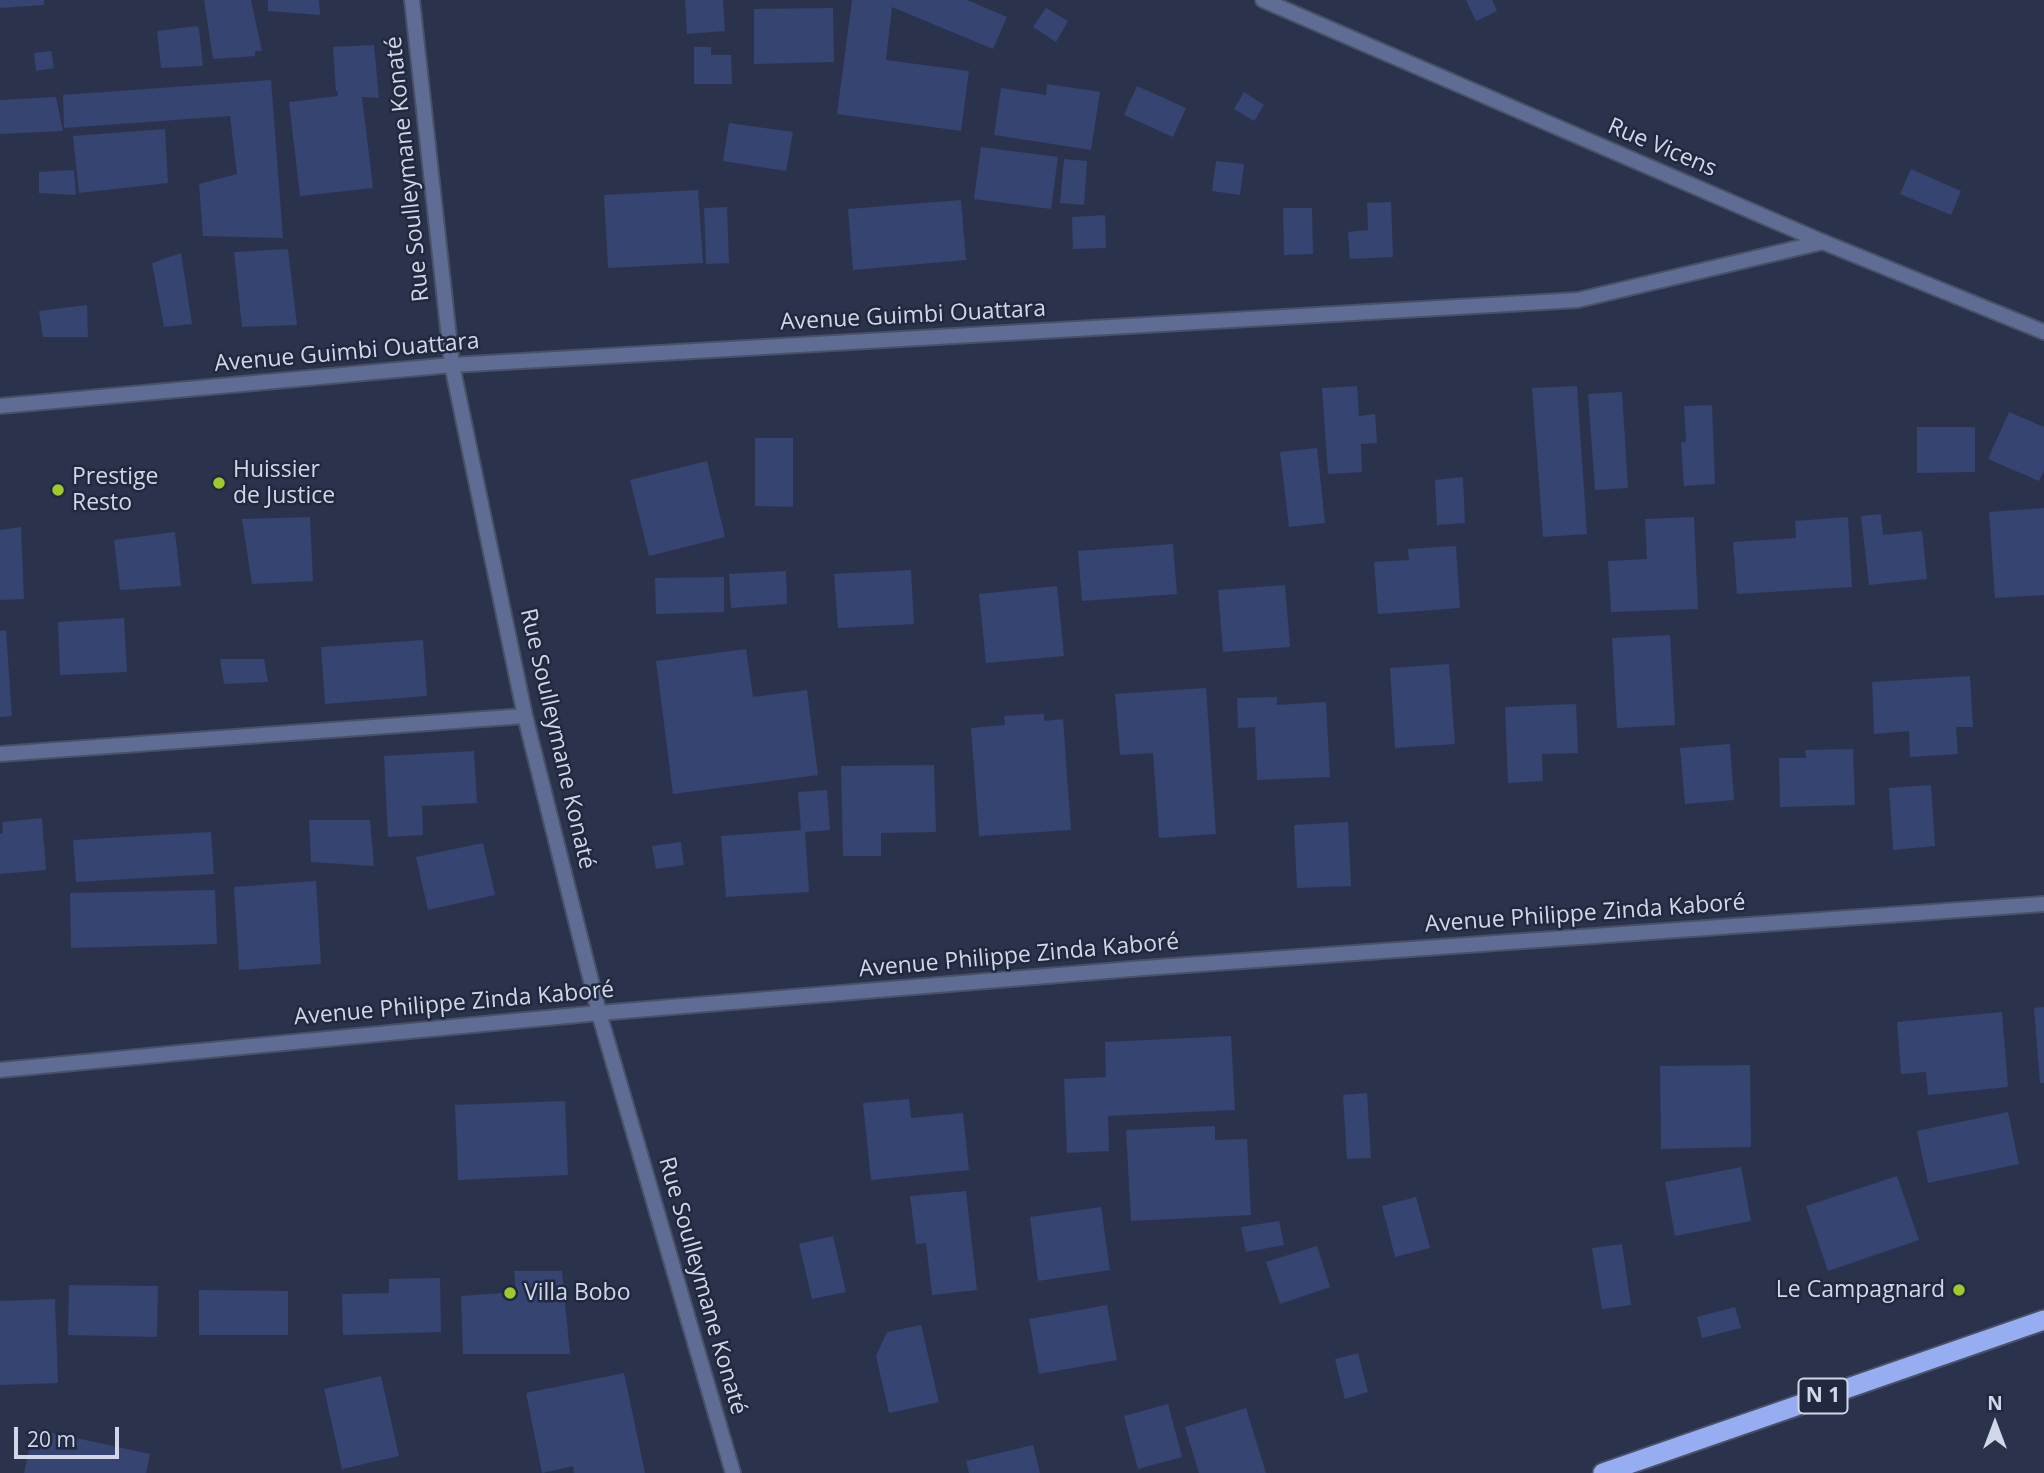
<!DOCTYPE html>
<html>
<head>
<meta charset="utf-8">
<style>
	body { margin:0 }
	#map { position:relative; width:2044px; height:1473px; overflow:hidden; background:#2b334c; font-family:"Open Sans",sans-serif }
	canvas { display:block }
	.north { position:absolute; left:1960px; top:1389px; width:70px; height:70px; -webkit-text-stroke:5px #212941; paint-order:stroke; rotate:0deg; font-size:19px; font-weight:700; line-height:28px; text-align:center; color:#d1d7e7 }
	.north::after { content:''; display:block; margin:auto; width:24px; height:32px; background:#d1d7e7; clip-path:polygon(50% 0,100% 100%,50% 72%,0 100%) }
	.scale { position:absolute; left:14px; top:1427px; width:105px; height:32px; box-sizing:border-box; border:4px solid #d1d7e7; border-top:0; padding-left:9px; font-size:21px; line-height:24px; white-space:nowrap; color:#d1d7e7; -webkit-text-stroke:5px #212941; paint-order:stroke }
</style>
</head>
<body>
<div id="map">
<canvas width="2044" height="1473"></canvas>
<div class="north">N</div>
<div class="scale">20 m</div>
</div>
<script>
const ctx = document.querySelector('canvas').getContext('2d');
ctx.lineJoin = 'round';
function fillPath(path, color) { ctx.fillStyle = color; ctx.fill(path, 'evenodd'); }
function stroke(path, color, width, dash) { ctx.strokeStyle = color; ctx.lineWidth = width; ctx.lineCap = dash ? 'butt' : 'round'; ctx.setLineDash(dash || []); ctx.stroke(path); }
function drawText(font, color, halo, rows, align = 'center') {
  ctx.font = font + ' "Open Sans",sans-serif'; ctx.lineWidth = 5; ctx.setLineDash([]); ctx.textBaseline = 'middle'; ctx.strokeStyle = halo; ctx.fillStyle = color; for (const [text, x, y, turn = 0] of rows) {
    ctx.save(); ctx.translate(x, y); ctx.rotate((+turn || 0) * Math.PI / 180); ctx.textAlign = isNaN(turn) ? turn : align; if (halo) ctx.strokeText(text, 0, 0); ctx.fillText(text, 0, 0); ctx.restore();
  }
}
fillPath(new Path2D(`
	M0,0H44V5L0,8Z
	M204,0H251L262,51H255V56L213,59Z
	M268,0H319L320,15L268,11Z
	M685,0H723L725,31L687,34Z
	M852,0H967L1007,17L993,49L892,7L886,60L969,71L961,131L837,114Z
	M1466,0H1492L1497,11L1476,21Z
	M833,8L834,62L754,64V9Z
	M1046,8L1068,21L1056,42L1033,27Z
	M197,26L199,29L203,66L161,68L157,31Z
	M374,45L379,98L362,97L373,188L300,196L289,102L338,96V91H336L333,47Z
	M694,47H711V55H731L732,84H694Z
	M51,51L54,68L36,71L34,53Z
	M271,80L283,238L203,236L199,184L237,174L230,116L64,128L63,95Z
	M1047,84L1100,92L1091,150L994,135L1001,88L1046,95Z
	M1137,86L1186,108L1173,137L1124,115Z
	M1244,92L1264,105L1254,121L1234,109Z
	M56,97L63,131L0,134V100Z
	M729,123L793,132L786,171L723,161Z
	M165,129L168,183L79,193L73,136Z
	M981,147L1058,157L1051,209L974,199Z
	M1064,159L1087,161L1084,205L1060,203Z
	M1216,161L1244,164L1240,195L1212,191Z
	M1911,169L1961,191L1951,215L1900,194Z
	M74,170L76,195L39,193V172Z
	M698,190L703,263L608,268L604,195Z
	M961,200L966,260L853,270L848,209Z
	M1391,202L1393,257L1350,259L1348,232L1368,230L1367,203Z
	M727,207L729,263L706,264L704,208Z
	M1283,208H1312L1313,254L1284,255Z
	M1105,215L1106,248L1073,249L1072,217Z
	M288,249L297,325L242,327L234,252Z
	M181,253L192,324L164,327L152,263Z
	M87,305L88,337H43L39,311Z
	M1357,386L1359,416L1375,414L1377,443L1361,444L1362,472L1328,474L1322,388Z
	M1577,386L1587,534L1543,537L1532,388Z
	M1622,392L1628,488L1595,490L1588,394Z
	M1712,405L1715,484L1684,486L1681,442H1686L1684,406Z
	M2009,412L2044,427V470L2039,481L1988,459Z
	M1917,427H1975V472L1917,473Z
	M755,438H793V507L755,506Z
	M1317,448L1325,523L1289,527L1280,452Z
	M707,461L725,537L649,556L630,480Z
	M1463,477L1465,523L1437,525L1435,480Z
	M2044,508V595L1995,598L1989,512Z
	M1881,514L1883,535L1922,531L1927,579L1869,585L1861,516Z
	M310,517L313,581L252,584L242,519Z
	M1694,517L1698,609L1611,612L1608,561L1647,559L1645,519Z
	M1848,517L1852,587L1737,594L1733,542L1796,538L1795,521Z
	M21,527L24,599L0,600V530Z
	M175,532L181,586L120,590L114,540Z
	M1173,544L1177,594L1082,601L1078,551Z
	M1456,546L1460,608L1378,614L1374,562L1409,560L1408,549Z
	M911,570L914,624L838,628L834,574Z
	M786,571L787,604L731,608L729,574Z
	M724,577V612L656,614L655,578Z
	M1285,585L1290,647L1223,652L1218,590Z
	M1057,586L1064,656L986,663L979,594Z
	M124,618L127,672L60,675L58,622Z
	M6,630L12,716L0,717V631Z
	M1670,635L1675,725L1617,728L1612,638Z
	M423,640L427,696L325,704L321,647Z
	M746,649L753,697L807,690L818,775L673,794L656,661Z
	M220,659H264L268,682L224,684Z
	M1449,664L1455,744L1395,748L1390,668Z
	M1970,676L1973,727H1956L1958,754L1910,757L1909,731L1874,734L1872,682Z
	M1206,688L1216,834L1159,838L1153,753L1120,755L1115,694Z
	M1277,697V705L1326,702L1330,777L1257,780L1255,727L1238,728L1237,698Z
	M1576,704L1578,753L1542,754L1543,781L1508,783L1505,707Z
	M1044,714V721L1063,719L1071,830L979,836L971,728L1005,725L1004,716Z
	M1730,744L1734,800L1685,804L1680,748Z
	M1853,749L1855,805L1780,807L1779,758H1806L1805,750Z
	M474,751L477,803L422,806L423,835L388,837L384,756Z
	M934,765L936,832L881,833V856H843L841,766Z
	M1931,785L1935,846L1893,850L1889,788Z
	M827,790L830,830L805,832L809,892L726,897L721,836L801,830L798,792Z
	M42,818L46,870L0,874V834L3,833L2,822Z
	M309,820H370L374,866L311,862Z
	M1348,822L1351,886L1297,888L1294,825Z
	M211,832L214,874L76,882L73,840Z
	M681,842L684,865L656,869L652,846Z
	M483,843L495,895L428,910L416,857Z
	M316,881L321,964L239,970L234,887Z
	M215,890L217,944L71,948L70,893Z
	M2044,1007V1083H2040L2034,1008Z
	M2002,1012L2008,1087L1928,1095L1926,1072L1901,1074L1897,1022Z
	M1231,1036L1235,1110L1108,1116L1109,1151L1067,1153L1064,1079L1106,1077L1105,1042Z
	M1750,1065L1751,1147L1661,1149L1660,1066Z
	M1367,1093L1371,1158L1347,1159L1343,1095Z
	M909,1099L911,1118L963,1113L969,1170L871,1180L863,1103Z
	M565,1101L568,1175L458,1180L455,1105Z
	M2008,1112L2019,1164L1928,1183L1917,1131Z
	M1215,1126V1140L1247,1139L1251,1215L1131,1221L1126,1130Z
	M1741,1167L1751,1221L1675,1236L1665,1182Z
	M1897,1176L1919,1240L1828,1271L1806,1206Z
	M966,1191L977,1290L932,1295L926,1243L916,1244L910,1196Z
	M1416,1197L1430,1248L1395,1257L1382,1206Z
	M1101,1207L1110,1270L1038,1281L1030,1217Z
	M1279,1221L1284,1245L1246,1252L1241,1227Z
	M833,1236L846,1292L812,1299L799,1244Z
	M1622,1244L1631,1305L1602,1309L1592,1248Z
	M1317,1246L1330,1287L1280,1304L1266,1262Z
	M514,1271H562L570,1354H463L461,1296L516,1292Z
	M440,1278L441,1332L343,1335L342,1294L389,1293V1279Z
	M69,1285L158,1286L157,1337L68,1335Z
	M199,1290L288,1291V1335H199Z
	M55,1299L58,1383L0,1385V1301Z
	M1107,1305L1117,1360L1039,1374L1029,1319Z
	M1735,1307L1741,1328L1702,1338L1697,1317Z
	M921,1325L939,1402L889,1413L876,1356L887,1332Z
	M1358,1353L1368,1392L1345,1399L1335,1359Z
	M624,1373L645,1473H574L573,1466L542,1473L526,1393Z
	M381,1376L399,1456L342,1469L324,1389Z
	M1168,1404L1182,1457L1138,1469L1124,1416Z
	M1246,1408L1266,1473H1199L1185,1427Z
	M34,1429L150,1454L146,1473H24Z
	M1033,1445L1040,1473H969L966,1461Z`), '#354471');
const minor = new Path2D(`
	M412,0L452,365L525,716L599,1013L733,1473
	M0,406L452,365L1578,300L1823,242
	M0,754L525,716
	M0,1070L599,1013L1144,968L2044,904`);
const tertiary = new Path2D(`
	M1263,0L1823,242L2044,332`);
const trunk = new Path2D(`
	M1603,1473L2044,1320`);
stroke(minor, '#495168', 18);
stroke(tertiary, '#495168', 18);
stroke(trunk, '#495168', 23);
stroke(minor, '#5f6c93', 14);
stroke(tertiary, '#5f6c93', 14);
stroke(trunk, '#96aef1', 19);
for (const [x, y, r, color] of [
	[219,483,7,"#9fca2d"],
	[58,490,7,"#9fca2d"],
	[1959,1290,7,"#9fca2d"],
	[510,1293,7,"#9fca2d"]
]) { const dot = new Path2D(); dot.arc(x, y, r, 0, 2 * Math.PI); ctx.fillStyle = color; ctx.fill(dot); stroke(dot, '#212941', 2.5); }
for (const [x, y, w] of [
	[1823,1396,49]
]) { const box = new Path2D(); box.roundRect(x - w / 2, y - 17.5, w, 35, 5); ctx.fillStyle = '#212941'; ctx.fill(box); stroke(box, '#d1d7e7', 2); }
drawText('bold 21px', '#d1d7e7', null, [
	["N 1",1823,1396]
]);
drawText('23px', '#d1d7e7', '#212941', [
	["Rue Vicens",1662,148,23],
	["Rue Soulleymane Konaté",408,169,-96],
	["Avenue Guimbi Ouattara",913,316,-3],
	["Avenue Guimbi Ouattara",347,353,-5],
	["Rue Soulleymane Konaté",557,739,77],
	["Avenue Philippe Zinda Kaboré",1585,914,-4],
	["Avenue Philippe Zinda Kaboré",1019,956,-5],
	["Avenue Philippe Zinda Kaboré",454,1004,-5],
	["Rue Soulleymane Konaté",702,1286,74]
]);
drawText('23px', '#d1d7e7', '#212941', [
	["Huissier",233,470],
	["de Justice",233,496],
	["Prestige",72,477],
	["Resto",72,503],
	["Le Campagnard",1945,1290,"right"],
	["Villa Bobo",524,1293]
], 'left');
</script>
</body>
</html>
